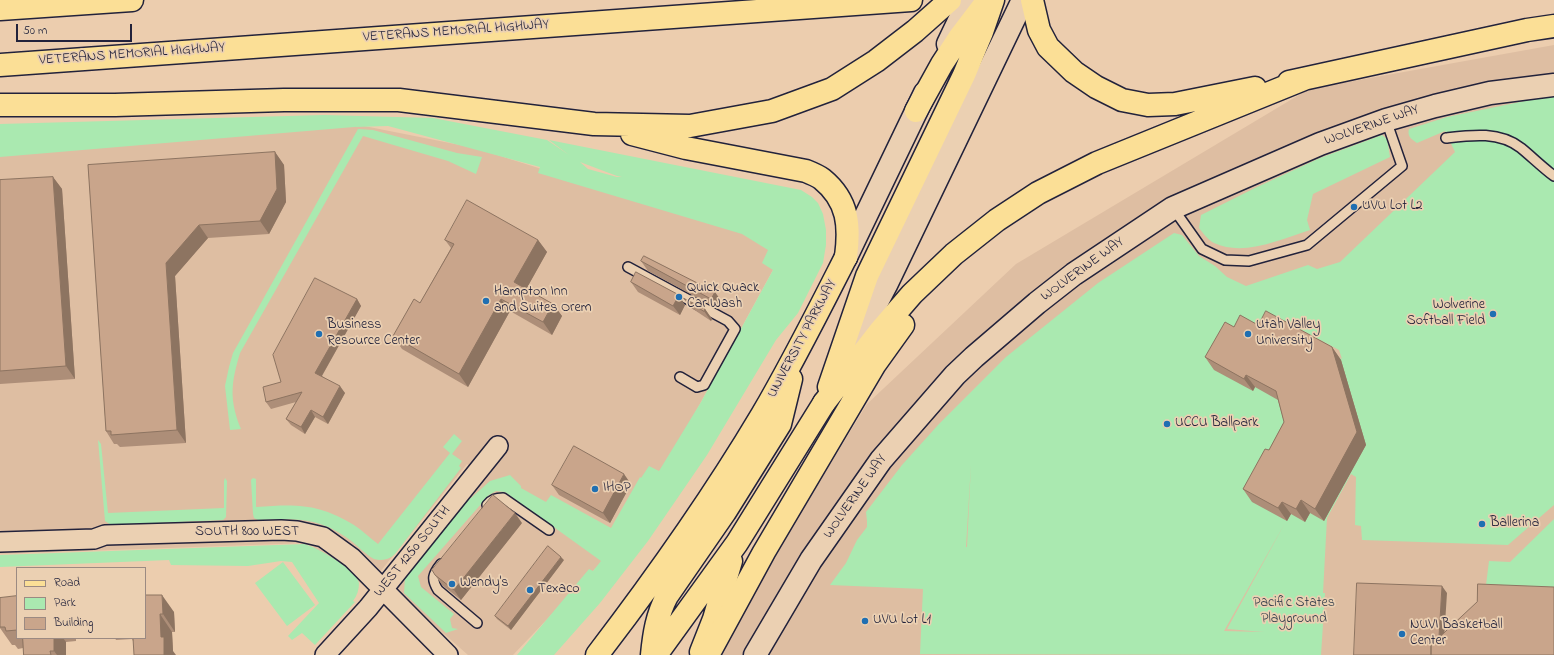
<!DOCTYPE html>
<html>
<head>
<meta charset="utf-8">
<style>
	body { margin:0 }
	#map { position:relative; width:1554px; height:655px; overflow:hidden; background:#eccdae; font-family:"Indie Flower",sans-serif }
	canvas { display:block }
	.legend { position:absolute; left:16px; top:567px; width:130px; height:72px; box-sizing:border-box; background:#ebd0b2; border:1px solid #9b8a82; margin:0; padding:5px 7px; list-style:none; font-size:12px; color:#22223b }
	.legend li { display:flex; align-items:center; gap:8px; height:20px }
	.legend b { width:20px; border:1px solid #9b8a82 }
	.scale { position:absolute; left:16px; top:24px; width:116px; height:18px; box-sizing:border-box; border:2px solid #22223b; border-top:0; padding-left:5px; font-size:12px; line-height:14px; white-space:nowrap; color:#22223b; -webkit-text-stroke:3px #ebd0b2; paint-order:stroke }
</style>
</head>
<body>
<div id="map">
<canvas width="1554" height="655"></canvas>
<ul class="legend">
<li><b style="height:5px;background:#fbdf96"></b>Road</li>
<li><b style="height:11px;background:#aae9b0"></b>Park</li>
<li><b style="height:11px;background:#c9a58b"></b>Building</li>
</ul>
<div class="scale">50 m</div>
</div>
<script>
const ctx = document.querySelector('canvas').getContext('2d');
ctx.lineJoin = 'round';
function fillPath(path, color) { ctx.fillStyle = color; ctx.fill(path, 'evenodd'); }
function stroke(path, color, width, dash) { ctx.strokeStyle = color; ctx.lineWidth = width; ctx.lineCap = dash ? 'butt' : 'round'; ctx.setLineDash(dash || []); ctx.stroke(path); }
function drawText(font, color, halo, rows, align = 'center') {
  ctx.font = font + ' "Indie Flower",sans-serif'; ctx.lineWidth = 3.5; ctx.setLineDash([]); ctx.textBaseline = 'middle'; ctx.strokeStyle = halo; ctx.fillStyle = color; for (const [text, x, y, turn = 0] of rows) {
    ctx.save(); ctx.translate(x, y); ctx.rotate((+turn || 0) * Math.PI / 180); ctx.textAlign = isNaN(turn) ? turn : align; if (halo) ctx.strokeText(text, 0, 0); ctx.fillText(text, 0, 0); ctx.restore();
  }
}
fillPath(new Path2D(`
	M1554,45V655H719L790,530L867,404L1016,264L1309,89Z
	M344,122L475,148L786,246L630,532L513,655H468L393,589L482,477L467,464L367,588L308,543L0,554V152Z`), '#debea2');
fillPath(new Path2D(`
	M1554,95V505L1508,545L1362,540L1361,526L1355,525L1356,477L1351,474L1327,518L1323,593H1325L1321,655L920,654L923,589L830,585L846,563L857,540L867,527V521L866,512L902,465L938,425L1006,357L1098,283L1174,233L1182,235L1199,256L1215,266L1227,277L1246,286L1308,265L1317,269L1340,262L1455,152L1445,131L1417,143C1411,139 1407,136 1409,129L1447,117ZM1279,318L1339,350L1342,359L1276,323ZM971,464L967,547H966ZM1285,523L1227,629L1264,632L1224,631Z
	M324,115L433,118L547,140L569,155L549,140L801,190L812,197L818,203L823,214L826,230V245L823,263L798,313L776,340L707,455L648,541L600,603L554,655H517L589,569L593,571L601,561L505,492L496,491L489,495L418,576L421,587L454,614L450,619L452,628L458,629L446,633L404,593L405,578L467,498H471L490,481L510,475L521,486V488L546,502L551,495L611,528L640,477L641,478L649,466L659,471L701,402L773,270L762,263L768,250L742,234L538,173L540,167L388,126L354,127L0,157V124ZM580,162L617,176L622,177H617L588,169Z
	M358,129L373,130L457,153L482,157L476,174L448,161L363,136L240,353C231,383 229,400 241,429L230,430L225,386L229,367L233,353Z
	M1382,135L1387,139L1390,157L1313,194L1307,220L1310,230C1281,239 1244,257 1214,243C1208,240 1203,233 1199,228L1201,215L1255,188L1320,158Z
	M454,434L462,441L452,454L462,461L459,466L461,468L395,554C389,560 382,561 374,559C365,554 358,546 350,540C317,516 296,519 258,520L254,518L253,514L251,480L253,478L256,479V507C296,504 318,503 354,525C362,530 370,538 378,544L450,453L443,447Z
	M98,440L101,444L108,513L224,508V481L225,478L227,481L226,517L223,520L111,525L105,521Z
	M1554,519V604L1484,601L1489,561L1510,562Z
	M304,544C317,547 357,570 359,583C359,590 357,596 353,601L355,602L315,645L302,633L292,640L288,636L319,603L292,562L281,561L248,566L171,565L169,560L0,567V555Z
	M283,562L315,605L287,626L255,583Z`), '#aae9b0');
const lane = new Path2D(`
	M1446,138C1471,135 1499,131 1521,148C1532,157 1542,167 1554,176
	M1173,208L1202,249L1225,260L1249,261L1307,245L1402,166L1386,120
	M628,267L728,321L735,329L704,385L697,387L680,377
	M487,505C492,499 496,498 503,498L549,530
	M441,564C433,574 431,579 438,590L477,623`);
const street = new Path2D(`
	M0,542L94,539L105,535L281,530L297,531L323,537L352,558L448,655
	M325,655L368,608L498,446`);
const secondary = new Path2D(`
	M948,44L969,0
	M846,257L925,93
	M843,367L886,285L1023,0
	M755,655L811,560L881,460L955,375L974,357L1037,303L1074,274L1173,208L1320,144L1386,120L1435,106L1490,93L1554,85`);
const primary = new Path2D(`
	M701,652L714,619L731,561
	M597,655C656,578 712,499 762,415C792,364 819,310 846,257
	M652,655C654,634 657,615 667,596L725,512L780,424L791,379
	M656,655L737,543L824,403`);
const highway = new Path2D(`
	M1032,0L1039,30L1048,47L1074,72L1096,87L1122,100L1148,105L1175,104L1255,88
	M0,9L132,0
	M0,65L911,0
	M1289,82L1527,30L1554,26
	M0,105H115L284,100H399L594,124L690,126L772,111L832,89L876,61L915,31L950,0
	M916,111L942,64L959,38L987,1
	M632,134L686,148L806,171C811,173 818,176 822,179C849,201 850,227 846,257
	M829,387L867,276L964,75L982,32L993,0
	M824,403L880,331L912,294L954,254L997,220L1038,193L1097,163L1304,79
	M708,655L764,552L875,364L903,325`);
stroke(lane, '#22223b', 12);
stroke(street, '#22223b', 22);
stroke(secondary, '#22223b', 25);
stroke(primary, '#22223b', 25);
stroke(highway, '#22223b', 25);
stroke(lane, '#ebd0b2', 9);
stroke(street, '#ebd0b2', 19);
stroke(secondary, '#ebd0b2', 22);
stroke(primary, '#fbdf96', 22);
stroke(highway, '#fbdf96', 22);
fillPath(new Path2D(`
	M275,152L284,165L286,202L269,234L208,238L175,276L186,443L120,447L117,444H114L106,431L88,165Z
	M53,177L62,189L75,379L0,384V180Z
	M445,240H538L547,252L526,289L553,304L562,316L552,335L510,311L468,387L402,349L393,336L420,303L451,248Z
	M641,261L722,302L718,309L648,271Z
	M631,282L685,305L680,315L638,292Z
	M683,298L705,309L712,319L711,321L690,307Z
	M357,299L361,306L322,376L345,393L328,424L315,417L305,434L291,425L286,419L296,402L271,409L266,402Z
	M1258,325L1332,347L1341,360L1366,445L1324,521L1310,513L1305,522L1291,514L1287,521L1252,502L1243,489L1269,450L1284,422L1278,400L1255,387L1253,391L1214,370L1205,357L1234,327Z
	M631,484L610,523L559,495L552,485Z
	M522,523L461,600L442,585L435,575Z
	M564,560L511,630L497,619L495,616Z
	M145,595L174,612L175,632H172L173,651L133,641L132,639L116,640L115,638H145Z
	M17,596V638H79H76V641L66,642V655H24L23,648L18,649L15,645H12L0,628V598Z`), '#ad8e78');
fillPath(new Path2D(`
	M275,152L284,165L286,202L269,234L260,221Z
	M53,177L62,189L75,379L66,366Z
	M199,225L208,238L175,276L186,443L177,430L166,263Z
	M538,240L547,252L523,295L514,282Z
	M715,292L722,302L718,309L711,299Z
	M679,295L685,305L680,315L673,306Z
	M357,299L361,306L320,379L315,373Z
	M501,299L510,311L468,387L459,374Z
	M553,304L562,316L552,335L543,322Z
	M705,309L712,319L711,321L704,311Z
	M1332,347L1341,360L1366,445L1324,521L1315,509Z
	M1246,375L1255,387L1253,391L1244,379Z
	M340,386L345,393L328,424L323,417Z
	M311,410L315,417L305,434L301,427Z
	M624,474L631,484L610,523L603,513Z
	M1301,500L1310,513L1305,522L1296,509Z
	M1282,502L1291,514L1287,521L1278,508Z
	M515,513L522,523L461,600L454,590Z
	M561,557L564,560L511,630L508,626Z
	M1442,586L1447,593L1443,655H1438Z
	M162,595L174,612L175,632L163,614Z
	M160,614L172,632L173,651L176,655H164L161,637Z
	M54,638H63L66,642V655H57L54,651Z`), '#8d7461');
const building = new Path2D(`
	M275,152L277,189L260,221L199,225L166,263L177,430L111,435V431H106L88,165Z
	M53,177L66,366L0,371V180Z
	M467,200L538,240L514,282L553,304L543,322L501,299L459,374L393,336L414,299L420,303L454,244L445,240Z
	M644,256L715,292L711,299L641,261Z
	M636,272L679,295L673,306L631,282Z
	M315,278L357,299L315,373L340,386L323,417L311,410L301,427L286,419L302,392L266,402L263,387L281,382L273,355Z
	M683,298L705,309L704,311Z
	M1266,311L1332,347L1357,432L1315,509L1301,500L1296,509L1282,502L1278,508L1243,489L1265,449L1269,450L1284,422L1276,391L1246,375L1244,379L1205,357L1225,322L1234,327L1240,315L1258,325Z
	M574,446L624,474L603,513L552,485Z
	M493,495L515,513L454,590L435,575L432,570Z
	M548,546L561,557L508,626L495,616Z
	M1357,583L1442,586L1439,637L1431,645V655H1354Z
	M1478,584L1554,587V655H1431V645L1477,602Z
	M145,595H162L163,614H160L161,637H164V655H134L133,638H145Z
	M17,596V630L6,631L5,627H0V598Z
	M23,638H54V651H50L51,655H24Z`);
fillPath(building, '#c9a58b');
stroke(building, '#8d7461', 1);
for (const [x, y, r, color] of [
	[1354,207,4,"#1f6fb2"],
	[679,297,4,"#1f6fb2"],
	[486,301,4,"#1f6fb2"],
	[1493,314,4,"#1f6fb2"],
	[319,334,4,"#1f6fb2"],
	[1248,334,4,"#1f6fb2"],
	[1167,424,4,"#1f6fb2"],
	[595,489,4,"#1f6fb2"],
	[1482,524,4,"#1f6fb2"],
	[452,584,4,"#1f6fb2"],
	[530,590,4,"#1f6fb2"],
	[865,621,4,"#1f6fb2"],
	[1402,634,4,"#1f6fb2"]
]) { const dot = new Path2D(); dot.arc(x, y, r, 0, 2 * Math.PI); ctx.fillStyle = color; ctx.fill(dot); stroke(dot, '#ebd0b2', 1.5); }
drawText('14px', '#22223b', '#ebd0b2', [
	["VETERANS MEMORIAL HIGHWAY",456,32,-4],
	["VETERANS MEMORIAL HIGHWAY",132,55,-4],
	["WOLVERINE WAY",1372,126,-19],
	["WOLVERINE WAY",1083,270,-36],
	["UNIVERSITY PARKWAY",803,339,-62],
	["WOLVERINE WAY",856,497,-55],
	["SOUTH 800 WEST",247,533],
	["WEST 1250 SOUTH",413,552,-51]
]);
drawText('14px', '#22223b', '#ebd0b2', [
	["UVU Lot L2",1362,207],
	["Quick Quack",687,289],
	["Car Wash",687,305],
	["Hampton Inn",494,293],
	["and Suites Orem",494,309],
	["Wolverine",1485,306,"right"],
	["Softball Field",1485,322,"right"],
	["Business",327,326],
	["Resource Center",327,342],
	["Utah Valley",1256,326],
	["University",1256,342],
	["UCCU Ballpark",1175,424],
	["IHOP",603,489],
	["Ballerina",1490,524],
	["Wendy's",460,584],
	["Texaco",538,590],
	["UVU Lot L1",873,621],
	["NUVI Basketball",1410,626],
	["Center",1410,642]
], 'left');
drawText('14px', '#36404d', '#ebd0b2', [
	["Pacific States",1294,604],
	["Playground",1294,620]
]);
</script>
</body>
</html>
